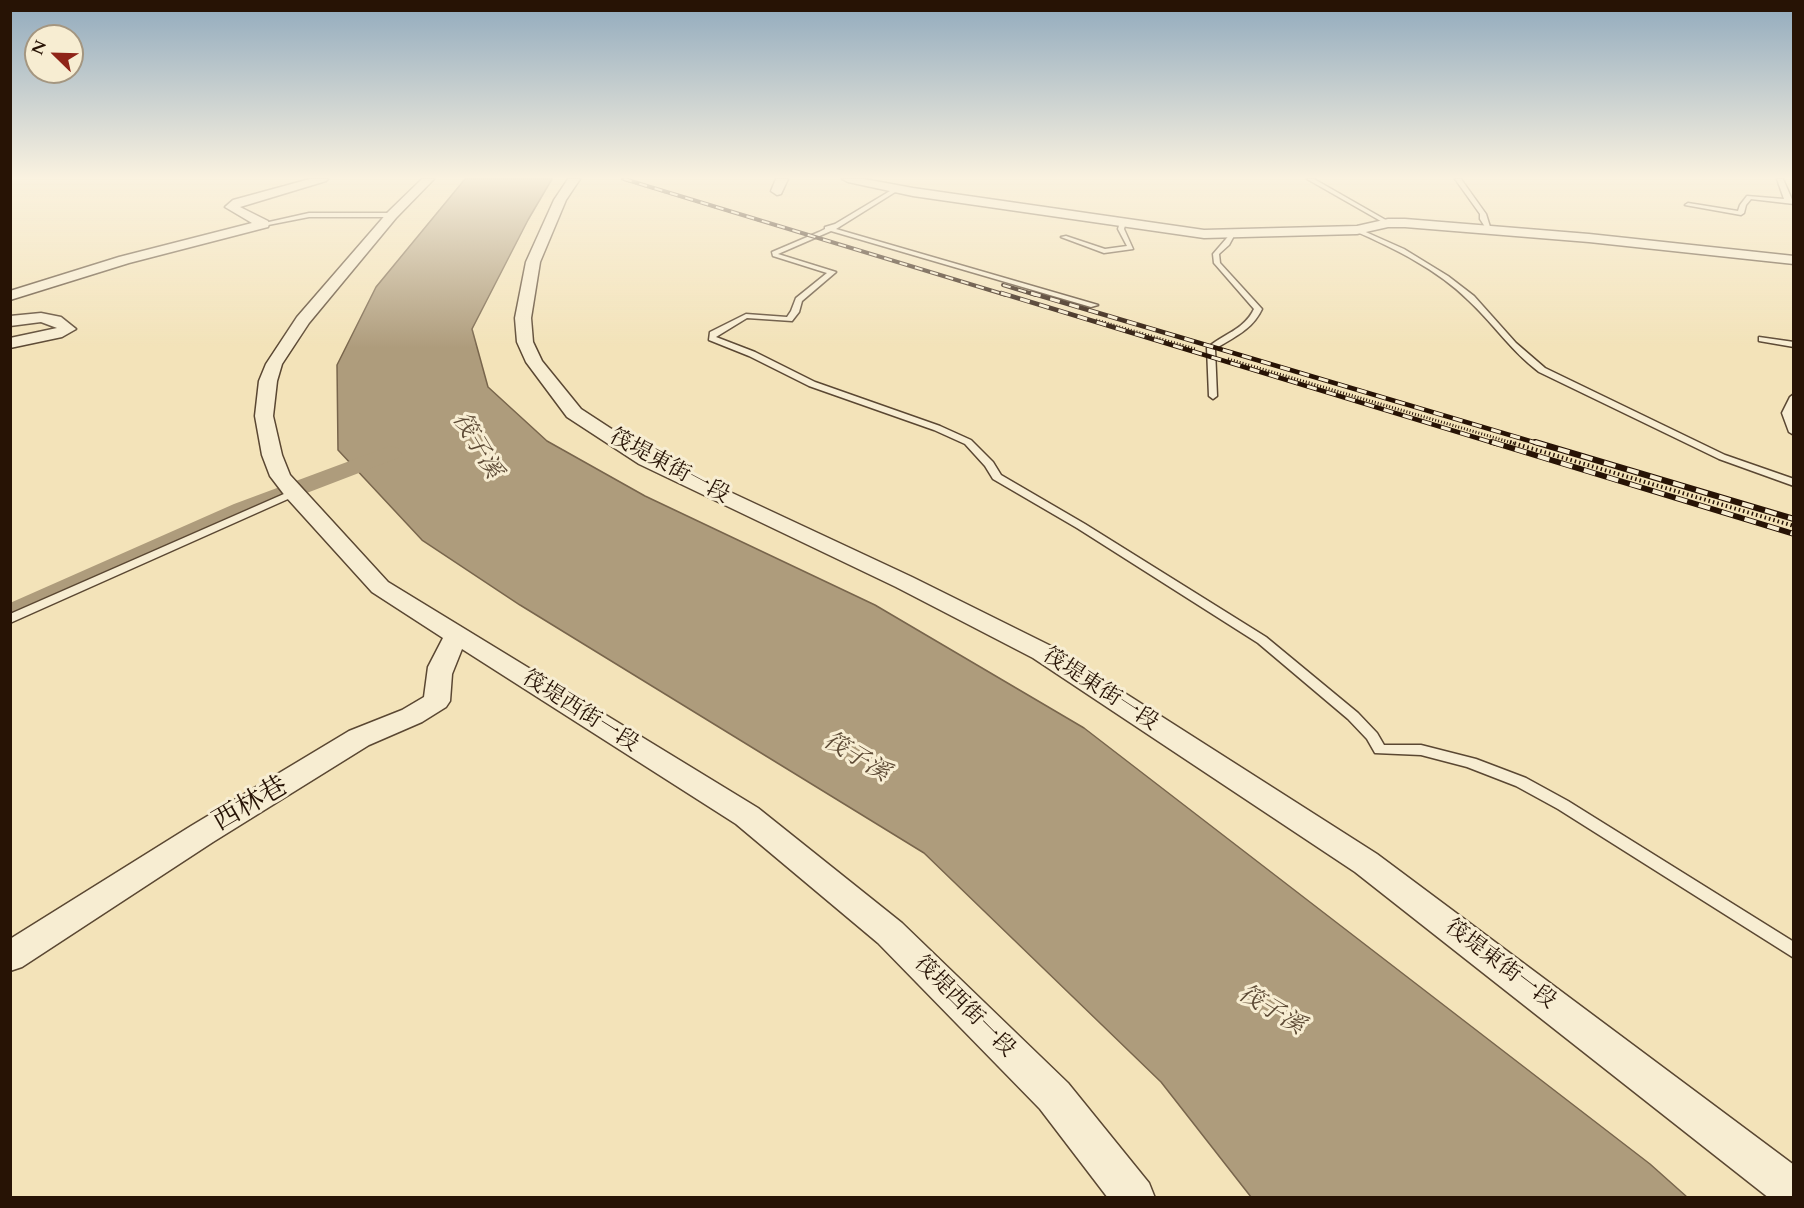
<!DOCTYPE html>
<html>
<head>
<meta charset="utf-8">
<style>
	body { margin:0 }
	#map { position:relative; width:1804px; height:1208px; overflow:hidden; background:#f3e3b9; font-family:Cardo,serif }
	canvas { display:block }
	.frame { position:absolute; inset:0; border:12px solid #271305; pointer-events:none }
	.north { position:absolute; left:24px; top:24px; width:60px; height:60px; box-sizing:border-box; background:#f7edd2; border:2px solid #a49680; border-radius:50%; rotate:293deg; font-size:16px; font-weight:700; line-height:24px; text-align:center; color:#271305 }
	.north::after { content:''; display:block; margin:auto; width:21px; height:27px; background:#8f2418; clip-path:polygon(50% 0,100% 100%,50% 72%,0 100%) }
</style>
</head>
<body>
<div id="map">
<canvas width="1804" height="1208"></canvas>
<div class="frame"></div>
<div class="north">N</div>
</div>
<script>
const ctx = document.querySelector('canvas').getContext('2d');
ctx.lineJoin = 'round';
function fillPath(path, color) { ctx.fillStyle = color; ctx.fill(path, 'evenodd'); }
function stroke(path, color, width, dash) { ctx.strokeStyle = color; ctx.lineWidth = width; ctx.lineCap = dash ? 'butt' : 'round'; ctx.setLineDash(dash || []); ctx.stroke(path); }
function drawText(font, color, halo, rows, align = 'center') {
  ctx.font = font + ' Cardo,"Noto Serif TC",serif'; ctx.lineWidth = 6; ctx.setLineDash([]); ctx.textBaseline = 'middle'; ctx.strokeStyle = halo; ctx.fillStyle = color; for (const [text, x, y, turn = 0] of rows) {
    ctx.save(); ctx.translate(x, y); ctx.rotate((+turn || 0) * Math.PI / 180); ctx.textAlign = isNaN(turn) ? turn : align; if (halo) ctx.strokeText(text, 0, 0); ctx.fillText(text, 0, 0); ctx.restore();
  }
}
const water = new Path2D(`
	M465,179H552L528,220L472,329L488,387L547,441L645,496L875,605L1084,728L1650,1164L1687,1197H1251L1161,1082L924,853L520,605L422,540L338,450L337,365L376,287Z`);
fillPath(water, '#ae9c7c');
stroke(water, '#78654c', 1.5);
fillPath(new Path2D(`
	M390,446L398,448L402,453L398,458L252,514L10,623V603L234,504Z`), '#ae9c7c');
const service = new Path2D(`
	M1307,179H1314L1391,223L1386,224Z
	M1455,179H1461L1486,214L1491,230H1487L1480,219V214Z
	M1777,179H1783L1794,204L1751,199L1746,205L1744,213L1741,215L1685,205L1688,203L1738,211L1740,205L1747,196L1784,199Z
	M895,188L900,189L836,229L1098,305L1091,307L831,231L778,254L836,272L802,301L799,312L792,321L747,318L716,337L755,352L815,382L940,426L971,440L993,462L1001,475L1085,524L1266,637L1358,713L1377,733L1384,745H1421L1476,759L1526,778L1568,801L1794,942V958L1558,809L1516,786L1467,767L1421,755L1375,753L1367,739L1348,719L1258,643L1077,528L993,479L985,466L965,444L934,430L809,386L749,356L709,340L710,332L746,314L787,317L791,311L796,298L827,273L773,256L772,252L819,232L825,229V227L835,224Z
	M309,213H392L395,215L392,217H309L263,226L260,224Z
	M1123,220L1126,222L1124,229L1133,249L1104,253L1061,237L1066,236L1105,249L1127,246L1118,229L1120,222Z
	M1355,229H1359L1404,249L1448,276L1474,296L1516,343L1545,368L1725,455L1794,479V486L1719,459L1539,372C1511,351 1493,323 1468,300C1437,269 1395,249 1355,231Z
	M1232,232L1235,234L1229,245L1219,254L1220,263L1262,309C1252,330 1234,337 1215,349L1217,396L1213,399L1209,396L1207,348C1223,334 1244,330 1254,309L1214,263L1213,254Z
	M1759,337L1794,342V347L1759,341Z
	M1794,394L1792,413L1794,435L1789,432L1782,413L1790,397Z
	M293,490L298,493L297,495L10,623V614Z`);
const minor = new Path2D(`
	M310,179H328L326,181L240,207L268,221L269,224L268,227L129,263L10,300V291L119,257L252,223L225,207L233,200Z
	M422,179H434L396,218L309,323L282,364L277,381L273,416L282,455L290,475L388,582L758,808L902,923L1068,1083L1149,1183L1155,1198H1108L1040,1109L878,943L736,824L462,649L452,674L450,701L446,707L422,722L369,745L213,842L22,967L10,971V939L191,826L349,731L402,710L424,697L428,667L443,638L372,592L286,497L270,476L262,455L255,416L259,381L266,364L297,317L388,212Z
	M568,179H580L566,200L540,262L531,318L533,342L542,361L581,409L653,456L912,577L1051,646L1377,854L1794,1165V1198H1769L1355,872L1033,658L896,587L639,464L567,417L526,362L517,342L515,318L526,262L554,200Z
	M776,179H788L781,194L777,195L771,191Z
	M842,179H864L913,188L1204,230L1357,226L1388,219H1405L1589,234L1794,256V264L1589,242L1405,227H1388L1357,234L1204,238L913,196L848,182Z
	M41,313L61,317L76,329L62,337L10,348V338L57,328L41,322L10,326V316Z`);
stroke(service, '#5a4732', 3);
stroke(minor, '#5a4732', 3);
stroke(new Path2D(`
	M621,179L790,230`), '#271305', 2, [1, 1.5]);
stroke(new Path2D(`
	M1096,320L1195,349
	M1228,359L1516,444`), '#271305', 3, [1, 2]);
stroke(new Path2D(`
	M1510,442L1794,526`), '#271305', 4, [1.5, 3]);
fillPath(service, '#f7edd2');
fillPath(minor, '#f7edd2');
const railFar2 = new Path2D(`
	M624,179L1006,295
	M1003,285L1036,295`);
const railFar1 = new Path2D(`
	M1001,293L1497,444
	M1031,293L1540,444`);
const rail = new Path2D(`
	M1492,442L1794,534
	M1535,442L1794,519`);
stroke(railFar2, '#271305', 4);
stroke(railFar1, '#271305', 4.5);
stroke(rail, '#271305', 6);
stroke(railFar2, '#f7edd2', 2, [8]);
stroke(railFar1, '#f7edd2', 3, [10]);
stroke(rail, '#f7edd2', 4, [12]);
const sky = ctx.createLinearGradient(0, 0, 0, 348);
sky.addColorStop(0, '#91aabd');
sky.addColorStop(0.51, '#faf2e0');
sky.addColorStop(1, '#faf2e000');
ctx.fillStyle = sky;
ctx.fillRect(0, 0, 1804, 348);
drawText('22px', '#271305', '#f7edd2', [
	["筏堤東街一段",669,467,28],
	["筏堤東街一段",1100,690,33],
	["筏堤西街一段",580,712,32],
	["筏堤東街一段",1500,965,37],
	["筏堤西街一段",964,1007,45]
]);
drawText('italic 24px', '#5d4a35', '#f7edd2', [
	["筏子溪",476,446,59],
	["筏子溪",856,758,31],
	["筏子溪",1271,1011,31]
]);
drawText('27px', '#271305', '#f7edd2', [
	["西林巷",251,805,-30]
]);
</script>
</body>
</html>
